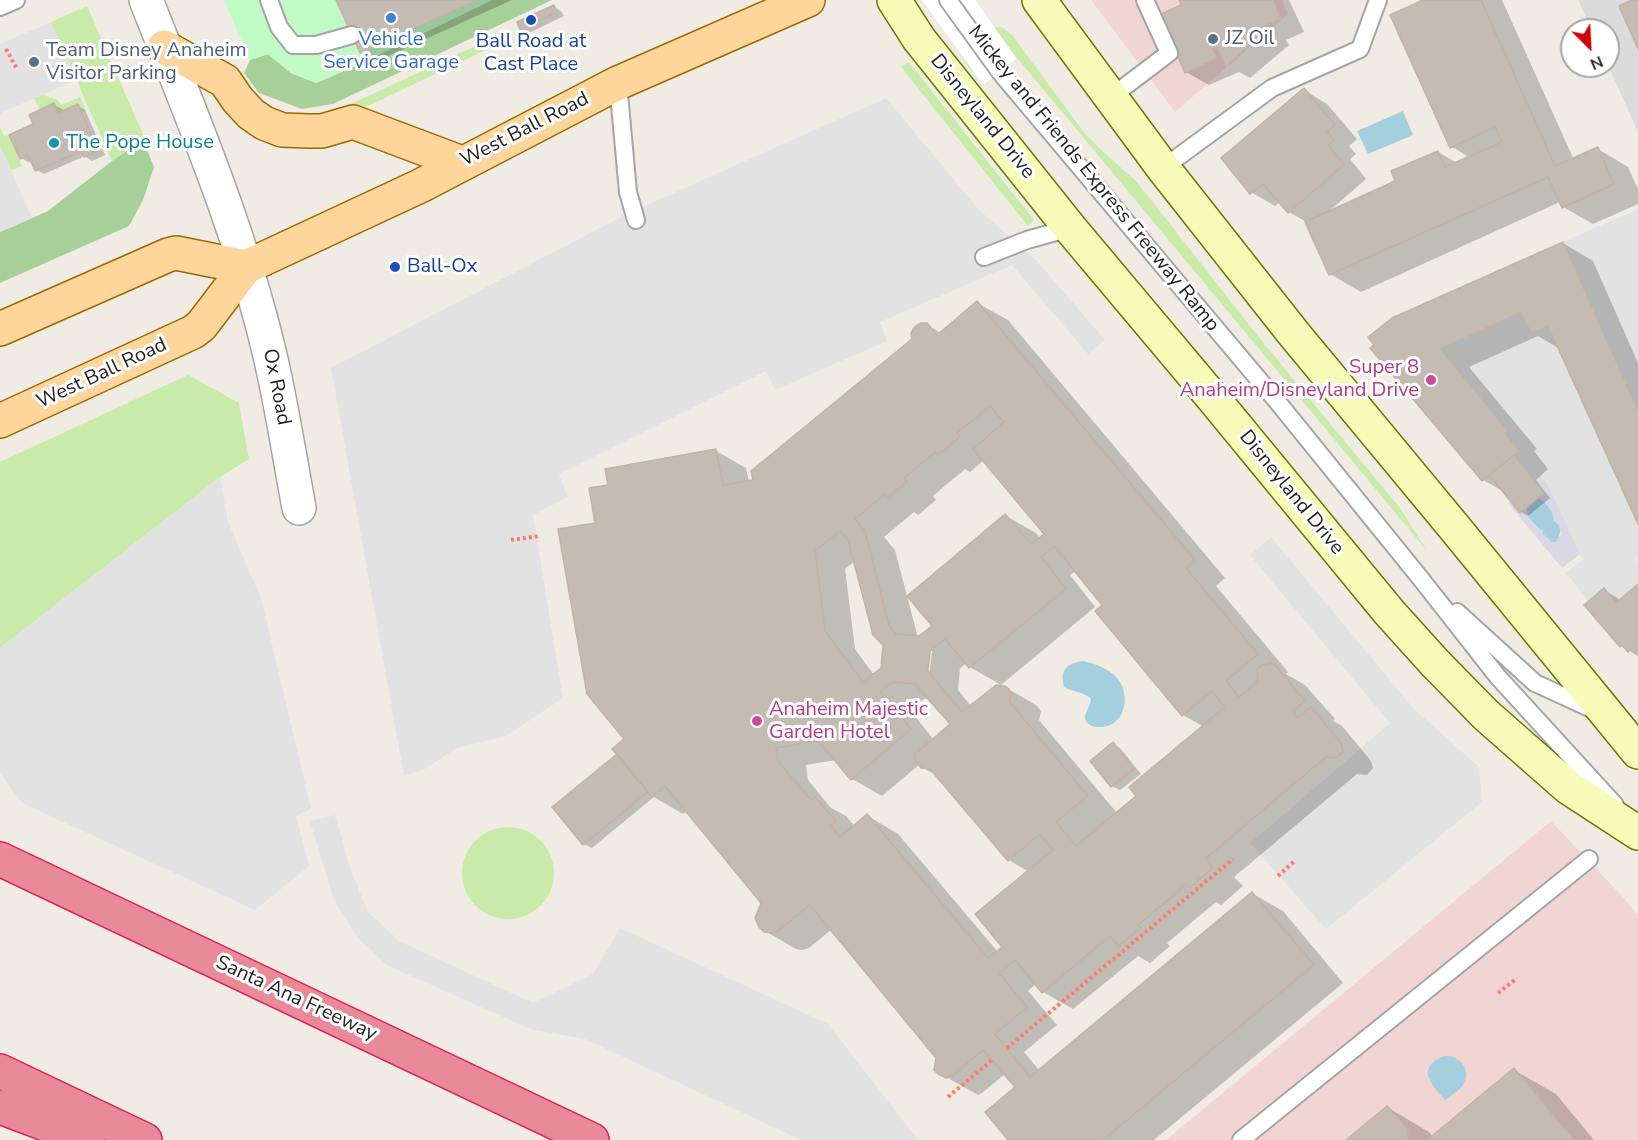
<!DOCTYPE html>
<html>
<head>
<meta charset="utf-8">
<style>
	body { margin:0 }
	#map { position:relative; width:1638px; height:1140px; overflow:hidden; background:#f0ece4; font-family:"Nunito Sans",sans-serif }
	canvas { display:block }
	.north { position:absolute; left:1560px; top:18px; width:60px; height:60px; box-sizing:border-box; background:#fff; border:2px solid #a5a5a5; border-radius:50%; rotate:156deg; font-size:16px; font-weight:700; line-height:24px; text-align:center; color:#1e1e1e }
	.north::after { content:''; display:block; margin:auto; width:21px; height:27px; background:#cd0500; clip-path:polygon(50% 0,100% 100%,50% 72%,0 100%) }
</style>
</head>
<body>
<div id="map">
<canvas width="1638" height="1140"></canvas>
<div class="north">N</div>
</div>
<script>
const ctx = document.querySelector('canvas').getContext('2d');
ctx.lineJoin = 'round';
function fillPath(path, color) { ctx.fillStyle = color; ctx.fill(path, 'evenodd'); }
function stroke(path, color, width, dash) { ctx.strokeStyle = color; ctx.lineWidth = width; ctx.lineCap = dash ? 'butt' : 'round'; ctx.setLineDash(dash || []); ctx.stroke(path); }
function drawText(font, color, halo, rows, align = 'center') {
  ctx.font = font + ' "Nunito Sans",sans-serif'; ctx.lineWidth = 6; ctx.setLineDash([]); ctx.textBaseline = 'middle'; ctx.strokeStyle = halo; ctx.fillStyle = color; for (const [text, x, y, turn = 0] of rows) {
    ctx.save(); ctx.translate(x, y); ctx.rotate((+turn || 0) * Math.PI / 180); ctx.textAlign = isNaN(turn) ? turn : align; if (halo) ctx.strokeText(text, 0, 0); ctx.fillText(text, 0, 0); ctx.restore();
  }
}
fillPath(new Path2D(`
	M1578,0H1638V132L1608,65V30H1592Z`), '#dcdbdb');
fillPath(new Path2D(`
	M1091,0H1282L1288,14L1175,112Z
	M1551,821L1622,896L1638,915V1140H1166Z`), '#f1d5d3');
fillPath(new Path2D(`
	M87,6L145,139L112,161L51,22Z
	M983,27H1002L1012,35L1083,131L1098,147L1137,182L1261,340L1400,508L1427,551L1018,59L983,85L964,61L961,51Z
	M484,42L498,44L339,120L336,111Z
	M909,62L1034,220L1028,226L901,67Z
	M43,95L58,100L61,105L80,97L86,111L81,112L78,104L58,113L54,104L40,110L34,98Z
	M0,127L4,136L9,135L22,166L11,170L0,146Z
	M188,375L239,403L249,459L220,477L0,648V462Z
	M462 873a46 46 0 1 1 92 0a46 46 0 1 1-92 0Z`), '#c8eba9');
fillPath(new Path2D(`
	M492,0H552L333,104L302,109L259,93L244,73L250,60L268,54L291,73L316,83L353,67Z
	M143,140L154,167L143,200L129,226L0,283V232L48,211L112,161Z`), '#a7d098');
fillPath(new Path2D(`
	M224,0H492L353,67L316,83L291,73L268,54L250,60Z`), '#c0fbc6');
fillPath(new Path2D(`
	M51,22L77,80L4,111L0,114V44Z
	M886,98L979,210L1038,262L1105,340L1088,354L1012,265L880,322L887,341L775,390L766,371L559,474L568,497L533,515L563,698L506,736L457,748L423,770L404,776L331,368L627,214Z
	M0,146L32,218L0,232Z
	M1638,209V411L1563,242Z
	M1521,312L1531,333L1548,326L1638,524V556L1636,557L1638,563V584L1616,603L1604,588L1588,601L1566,573L1582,560L1546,481L1540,478L1534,481L1514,455L1505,433L1507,431L1440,349Z
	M220,477L228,522L261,598L311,809L296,816L309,866L255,910L22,803L0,773V648Z
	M1271,537L1413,708L1479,767L1482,802L1326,929L1250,843L1390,723L1250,555Z
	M335,815L350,868L368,912L399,941L533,1003L593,974L620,928L828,1024L918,1140H801L585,1039L530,1029L387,965L356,936L334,900L310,821Z`), '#e2e2e2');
fillPath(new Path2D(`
	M1540,478L1546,481L1580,554L1562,568L1508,503L1511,501L1520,513L1544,493L1534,482ZM1541,499L1547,505L1554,521L1558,523L1560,528L1561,534L1558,538L1549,541L1545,537L1542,530L1536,527L1528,513Z`), '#d9d8e5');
fillPath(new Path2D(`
	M1403,111L1413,135L1368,154L1357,131Z
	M1538,499C1546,500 1548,508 1552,512L1554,521C1564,527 1560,535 1556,542H1551L1543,534L1542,530C1537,528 1526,516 1527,509C1528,505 1535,501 1538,499Z
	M1083,661C1096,664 1108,668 1117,678C1132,695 1125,728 1099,727C1094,727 1089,726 1086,721C1082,714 1091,707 1091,699C1085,692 1073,692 1064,687C1060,669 1066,664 1083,661Z
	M1446,1056C1460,1056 1471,1069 1464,1083C1461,1090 1451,1095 1445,1100C1440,1094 1433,1087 1430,1080C1423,1068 1435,1058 1446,1056Z`), '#a3cfde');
fillPath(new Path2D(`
	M922,0H975L1017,59L983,85Z`), '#fff');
fillPath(new Path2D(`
	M338,0H512L377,61L361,52Z
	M1181,0H1289L1304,32L1286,40L1289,45L1250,78L1239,72L1209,85L1186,72L1183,6Z
	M1422,0H1502L1574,160L1598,149L1628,167L1638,189V204L1593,224L1563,207L1560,202L1361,292L1330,274L1308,223L1289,212L1280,202L1275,206L1251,192L1304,90L1327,104L1357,139L1349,146L1356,154L1350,159L1366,179L1327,213L1397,182L1438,152L1457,163L1470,158L1451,146Z
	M553,6L561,11L564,16L529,33L522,29Z
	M54,105L62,109L63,112L78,106L85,110L105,155L92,161L85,156L44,174L36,170L32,161L28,162L21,158L35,125Z
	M1563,243L1593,261L1638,363V521L1560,349L1538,336L1469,367L1537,449L1534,451L1548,469L1536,480L1550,498L1528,516L1521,512L1506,493L1483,480L1372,348Z
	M977,303L1008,320L1225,578L1216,586L1288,672L1286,674L1305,685L1335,719L1333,721L1342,726L1371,761L1373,768L1367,775L1357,774L1234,877L1243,886L1221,905L1216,902L1167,943L1170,946L1150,963L1138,956L1073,1009L1043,992L1036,984L1028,991L1057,1025L1024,1052L1040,1071L1253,894L1283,911L1343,983L1154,1140H1010L1017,1088L1005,1074L982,1093L978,1095L939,1073L938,1058L832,929L809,948L802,950L796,949L765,931L763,903L687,811L683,814L654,797L592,848L584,844L626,739L597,524L609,486L716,451L746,468L749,482L755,481L914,339L927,325L941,333ZM984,460L1046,534L1040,538L1036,533L1006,516L934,626L918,638L895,550L884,537L914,512L918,515L936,500L933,496L965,469L970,472ZM855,561L884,645L883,668L874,675L855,649L845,569ZM1076,571L1105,605L1183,715L1204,727L1138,796L1117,813L1039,720L1041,712L1039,708L1036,705L1005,687L971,706L958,690L960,668L967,663L970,667L1001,685L1095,607L1070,575ZM929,651H932L929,679L926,678ZM924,699H930L952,724L934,740L910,710ZM836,760L852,779L882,796L920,764L922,767L939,777L1009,860L1029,872L1004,947L998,952L898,834L868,816L855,827L846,816L831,808L808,780L806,765Z
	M1638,586V656L1621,646L1604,590L1621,600Z
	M1113,744L1120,748L1141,774L1120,790L1112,786L1092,761Z
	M1514,1070L1556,1094L1594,1140H1348L1387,1107L1429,1132L1433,1137Z`), '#0003');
const building = new Path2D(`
	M336,0H477L360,53Z
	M1179,0H1273L1281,19L1264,26L1266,31L1226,66L1217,47L1212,49L1217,58L1185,73L1159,15L1181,5Z
	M1420,0H1481L1555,166L1598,147L1614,184L1562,208L1548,177L1329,275L1305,222L1395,181L1391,171L1438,151L1445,167L1502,142L1495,127L1450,148L1390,15L1421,1Z
	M1632,0H1638V49L1619,6Z
	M554,5L557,12L520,30L517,22Z
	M1304,88L1335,125L1327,132L1334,140L1328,145L1344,165L1288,213L1263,184L1250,194L1221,158Z
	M54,103L58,113L78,104L99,151L84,157L81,151L35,171L28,155L20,159L9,135L33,124L29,115Z
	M1563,242L1638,411V524L1548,326L1531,333L1521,312L1440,349L1508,431L1505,433L1519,451L1482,481L1370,348L1374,345L1368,337L1392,318Z
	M977,301L1195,560L1186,568L1258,654L1226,681L1239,697L1258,681L1257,670L1260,666L1270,663L1275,665L1305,701L1293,712L1298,718L1311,707L1340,742L1342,746L1343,751L1340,755L1336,758L1326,757L1205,859L1213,868L1189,888L1186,885L1138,925L1141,928L1119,946L1110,936L1042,993L1015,960L999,973L1027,1007L995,1034L1030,1077L1252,892L1314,965L1103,1140H1008L985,1112L1015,1087L983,1050L952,1076L946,1078L938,1074L934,1070L936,1058L810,905L778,931L771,933L764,932L759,927L755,918L761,903L665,786L652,797L612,749L624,739L587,694L558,529L595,523L589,488L608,485L605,469L716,449L723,485L753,480L751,471L912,339L911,334L913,329L916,326L921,323H927L937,335ZM990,406L1004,422L973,449L1044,534L1031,544L1005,514L907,596L932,626L919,636L896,634L889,625L865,531L855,519L884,495L887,498L907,482L904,478L935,452L938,455L960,437L957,433ZM840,531L848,540L873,635L883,645L881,668L863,682L825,631L815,551ZM1054,546L1102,605L1095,611L1182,716L1212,691L1225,707L1129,787L1136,796L1076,846L1056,822L1088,796L1009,701L1011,694L1009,689L1005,686L996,685L962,712L928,671L930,651L945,639L969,668L1066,589L1041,557ZM893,682L915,684L950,724L915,754V760L921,768L930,769L1008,861L1040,834L1053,850L975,914L1002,947L988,958L867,814L840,837L831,826L836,821L815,797L811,800L778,761L776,748L818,741L851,780L911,729L880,692Z
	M1514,455L1544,493L1520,513L1489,475Z
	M1638,584V644L1628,652L1622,645L1620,647L1584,605L1604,588L1616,603Z
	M1113,742L1134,769L1111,787L1090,761Z
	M617,754L648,792L583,845L552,807Z
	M1514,1068L1574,1140H1427Z
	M1387,1106L1408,1130L1407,1140H1346Z`);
fillPath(building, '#c4bcb3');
stroke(building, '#c2b3a6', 1.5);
const lane = new Path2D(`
	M269,0L279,27L293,45H316L352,35
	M948,0L1000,72L1276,400L1421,579L1498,677L1615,805
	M0,7L16,0
	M618,83L628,192L636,220
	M1111,97L1169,53L1145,0
	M1163,168L1272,88L1360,49L1378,0
	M984,257L1027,240L1070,228
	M1457,612L1535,683L1596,711
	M1241,1140L1589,859`);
const street = new Path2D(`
	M146,0C191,114 239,228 268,347C281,400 289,454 299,508`);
const secondary = new Path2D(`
	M894,0L919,39L1070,228L1212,397L1389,612L1435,663L1486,715L1569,788L1638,833
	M1039,0L1163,168L1294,334L1454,527L1638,752`);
const primary = new Path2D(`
	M164,47L225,81L238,100L251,114L264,123L282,130L309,131H322L353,122L462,163
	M0,329L168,255L176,253L246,267
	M0,421L193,332L201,326L246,267L420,186L618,83L808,0`);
const highway = new Path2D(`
	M0,859L592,1140
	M0,1071L145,1140
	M0,1107L88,1140`);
stroke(lane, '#a5a5a5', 20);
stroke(street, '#a5a5a5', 36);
stroke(secondary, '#687802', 36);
stroke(primary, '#996a00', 36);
stroke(highway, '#df205c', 36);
stroke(new Path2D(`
	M6,49L17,69
	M511,540L539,536
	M1278,876L1296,860
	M1498,993L1517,978
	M1007,1048L1233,859
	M948,1097L992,1060`), '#fd7b68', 4, [3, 3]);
stroke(lane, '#fff', 16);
stroke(street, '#fff', 33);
stroke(secondary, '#f6fbb7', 33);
stroke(primary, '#fed69b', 33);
stroke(highway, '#e98a99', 33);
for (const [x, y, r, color] of [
	[391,18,6,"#3f7fe0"],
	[531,20,6,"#1a4fb4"],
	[1213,39,6,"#5c6f8a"],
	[34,62,6,"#5c6f8a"],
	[54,143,6,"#0f9aa8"],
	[395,267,6,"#1a4fb4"],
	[1431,380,6,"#d1479c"],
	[757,721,6,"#d1479c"]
]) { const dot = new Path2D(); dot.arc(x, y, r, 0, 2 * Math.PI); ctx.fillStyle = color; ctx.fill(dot); stroke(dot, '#fff', 2); }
drawText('20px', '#4e5e75', '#fff', [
	["JZ Oil",1225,39],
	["Team Disney Anaheim",46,51],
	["Visitor Parking",46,74]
], 'left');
drawText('20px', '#366cbe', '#fff', [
	["Vehicle",391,40],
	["Service Garage",391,63]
]);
drawText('20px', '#164399', '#fff', [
	["Ball Road at",531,42],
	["Cast Place",531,65],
	["Ball-Ox",407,267,"left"]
]);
drawText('20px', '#1e1e1e', '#fff', [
	["Disneyland Drive",982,117,51],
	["West Ball Road",525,130,-27],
	["Mickey and Friends Express Freeway Ramp",1093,179,51],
	["West Ball Road",102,374,-25],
	["Ox Road",276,387,79],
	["Disneyland Drive",1291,493,51],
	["Santa Ana Freeway",296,999,25]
]);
drawText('20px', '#0d838f', '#fff', [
	["The Pope House",66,143]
], 'left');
drawText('20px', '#b23c85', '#fff', [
	["Super 8",1419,368],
	["Anaheim/Disneyland Drive",1419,391],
	["Anaheim Majestic",769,710,"left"],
	["Garden Hotel",769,733,"left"]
], 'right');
</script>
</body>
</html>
